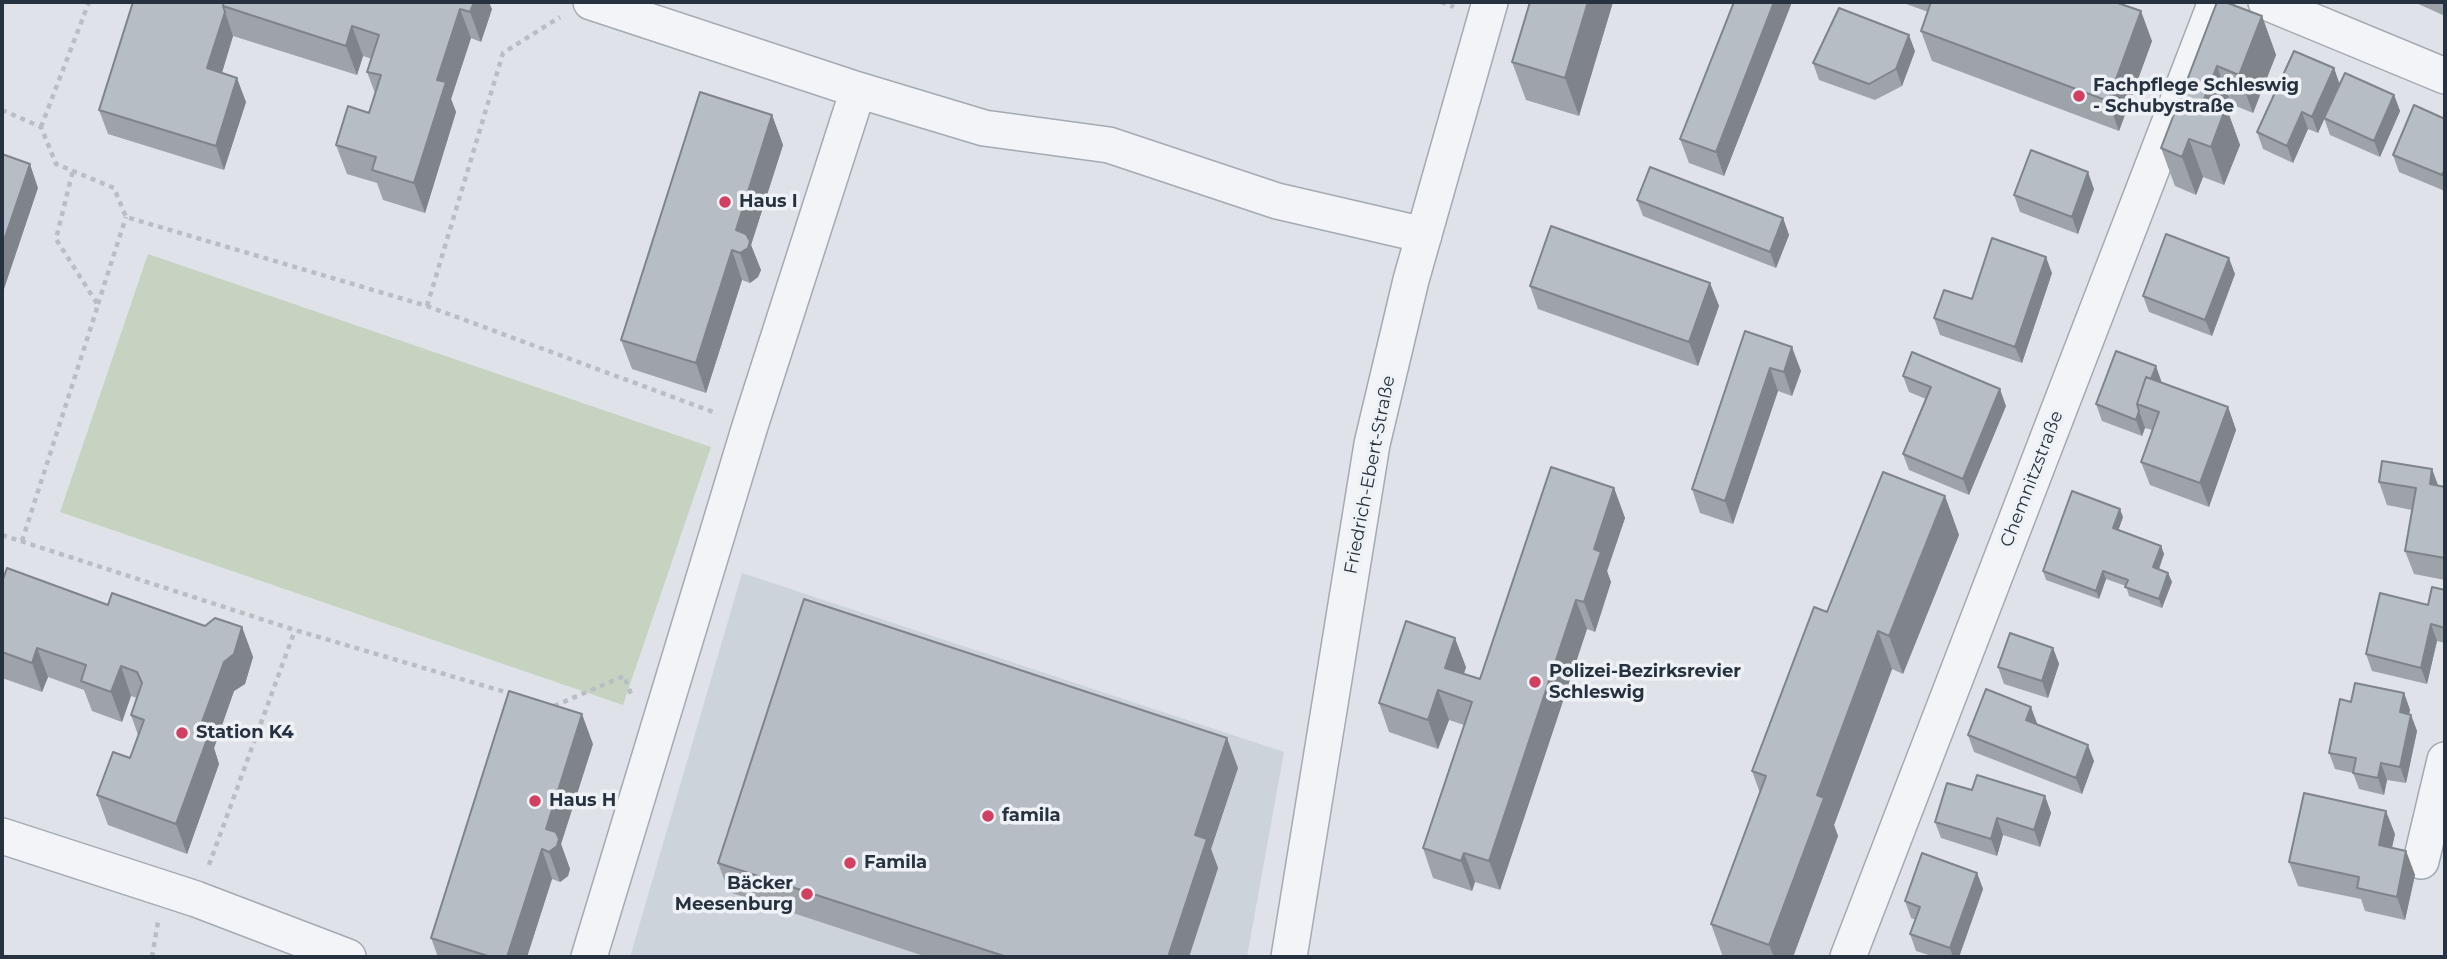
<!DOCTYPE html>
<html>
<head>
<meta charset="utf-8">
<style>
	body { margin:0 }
	#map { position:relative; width:2447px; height:959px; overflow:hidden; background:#dfe3e9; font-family:Montserrat,sans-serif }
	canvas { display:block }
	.frame { position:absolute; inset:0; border:4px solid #273240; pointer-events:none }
</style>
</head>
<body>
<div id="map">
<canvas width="2447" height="959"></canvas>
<div class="frame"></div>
</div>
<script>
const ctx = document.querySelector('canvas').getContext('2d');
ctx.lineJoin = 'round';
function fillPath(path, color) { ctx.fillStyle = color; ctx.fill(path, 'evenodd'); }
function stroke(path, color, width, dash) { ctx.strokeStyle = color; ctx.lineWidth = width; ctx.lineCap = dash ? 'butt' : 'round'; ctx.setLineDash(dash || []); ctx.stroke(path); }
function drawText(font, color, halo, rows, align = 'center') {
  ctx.font = font + ' Montserrat,sans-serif'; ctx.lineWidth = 7; ctx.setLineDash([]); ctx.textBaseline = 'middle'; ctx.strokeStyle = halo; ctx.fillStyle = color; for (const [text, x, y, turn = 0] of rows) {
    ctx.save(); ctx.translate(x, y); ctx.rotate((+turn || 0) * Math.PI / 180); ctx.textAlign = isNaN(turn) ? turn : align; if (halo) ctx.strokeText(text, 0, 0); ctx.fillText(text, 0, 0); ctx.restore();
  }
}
fillPath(new Path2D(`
	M742,573L1284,752L1247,957H630Z`), '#cdd3db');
fillPath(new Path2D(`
	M148,254L711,447L623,705L60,512Z`), '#c6d3c0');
const minor = new Path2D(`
	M591,2L858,90L984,128L1109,145L1277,201L1424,235
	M2266,2L2445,76
	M2,836L196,899L348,957
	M2421,861L2445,760
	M589,957L750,426L858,90
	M1289,957L1372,444L1411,280L1490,2
	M1848,957L2216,2`);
stroke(minor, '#a4aab3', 38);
stroke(new Path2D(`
	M1441,2L1454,7
	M2,110L41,127L56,164L114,188L126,217L427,306L716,413
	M41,127L89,2
	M98,304L126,217
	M427,306L503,53L560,17
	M2,535L295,630L512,694
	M22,541L98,305L56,239L73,170
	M554,706L624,676L631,694
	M209,865L295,630
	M152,957L158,922`), '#b9bec4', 4.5, [5, 5]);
stroke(minor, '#f2f4f7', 35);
fillPath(new Path2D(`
	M133,2L492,9L481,42L471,38L451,99L456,112L425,213L383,200L377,183L347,174L336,145L369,113L375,93L367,72L372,59L363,56L357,75L233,36L222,73L246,102L224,170L108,134L99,110Z
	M1613,2L1579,116L1526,100L1512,62Z
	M1731,2H1792L1724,176L1689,163L1680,139L1732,5Z
	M1901,2H2115L2152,41L2119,131L1932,61L1921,31L1928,12Z
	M2217,2L2262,16L2276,55L2253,113L2231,104L2228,112L2240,145L2224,185L2203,177L2196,195L2175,186L2161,148Z
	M2414,2H2445V16Z
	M1915,51L1902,86L1875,100L1819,80L1813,63Z
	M2334,68L2339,84L2394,95L2400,111L2380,157L2330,135L2324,118L2318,133L2308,129L2293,163L2263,149L2257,132Z
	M772,115L783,145L751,245L761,270L758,277L750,283L742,280L706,393L632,369L621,340Z
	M2445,119V191L2399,172L2393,155Z
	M2094,189L2078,234L2020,212L2014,195Z
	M1637,200L1783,218L1789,235L1776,268L1643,216Z
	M2052,273L2022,363L1940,335L1934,318L1972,299Z
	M2235,274L2212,336L2149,312L2143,296Z
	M1710,283L1719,306L1698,366L1538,309L1530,286Z
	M1745,331L1801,371L1792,396L1778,391L1733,524L1700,513L1692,489Z
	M1903,376L2006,406L1969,495L1909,470L1903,454L1926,399L1909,392Z
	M2162,383L2228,407L2236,430L2209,507L2150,485L2141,462L2152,430L2145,428L2142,436L2102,421L2096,404Z
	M2379,482L2445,487V580L2414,574L2405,551L2412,510L2387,505Z
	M1614,488L1625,518L1607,571L1611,582L1595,632L1587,629L1500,890L1475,882L1472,891L1433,878L1423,848L1464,725L1449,720L1438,749L1389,732L1379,703L1466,667L1464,674L1480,679Z
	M1945,496L1959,535L1903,674L1892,669L1834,825L1838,836L1793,957H1723L1711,924L1760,793L1752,771L1827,612Z
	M2123,517L2118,530L2161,546L2164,554L2159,570L2168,573L2172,582L2162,608L2129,596L2126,586L2106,579L2099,599L2046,580L2043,571Z
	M2,582L205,626L242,627L253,657L245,684L234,691L214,748L219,764L187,854L108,825L97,795L130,758L138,735L131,715L137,698L131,696L122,722L92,711L84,690L48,677L42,692L2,678Z
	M2445,590V643L2437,641L2427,684L2372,671L2366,654Z
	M2053,648L2059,664L2048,698L2004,684L1998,667Z
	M2404,693L2410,710L2409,714L2411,715L2417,731L2406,783L2387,780L2384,795L2359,789L2353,773L2335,769L2329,753Z
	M2037,723V724L2094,761L2082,794L1974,752L1968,735Z
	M593,744L561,844L570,869L568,876L560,882L552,879L527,957H438L431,938Z
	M1238,768L1211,849L1218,868L1189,957H927L729,892L718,863Z
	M1972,790L2045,796L2051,813L2040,847L2003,835L1997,856L1941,838L1935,822Z
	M2395,834L2392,848L2406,851L2415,875L2405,920L2365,911L2361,899L2298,886L2289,862Z
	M1977,873L1983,889L1959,957H1935L1916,951L1910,934L1916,920L1911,918L1905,901Z`), '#9da3a9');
fillPath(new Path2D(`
	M474,2H489L492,9L481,42L470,12Z
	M1588,2H1613L1579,116L1565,78Z
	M1774,2H1792L1724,176L1716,152Z
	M460,9L471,38L451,99L456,112L425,213L414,183L437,80Z
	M2141,11L2152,41L2119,131L2108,101Z
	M225,12L233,36L216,92L207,68Z
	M2262,16L2276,55L2253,113L2239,75Z
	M352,26L363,56L357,75L346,46Z
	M1909,35L1915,51L1902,86L1896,69Z
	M2217,66L2231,104L2228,112L2240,145L2224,185L2211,147L2204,99Z
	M2334,68L2340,85L2318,133L2312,117Z
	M237,78L246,102L224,170L216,146Z
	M2394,95L2400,111L2380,157L2374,141Z
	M2302,112L2308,129L2293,163L2287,146Z
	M772,115L783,145L751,245L761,270L758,277L750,283L740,253L736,230Z
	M2189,139L2203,177L2196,195L2182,157Z
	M30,164L38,188L2,295V246Z
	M2445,169V183L2442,175Z
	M2088,172L2094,189L2078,234L2072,217Z
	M1783,218L1789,235L1776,268L1770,252Z
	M732,250L742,280L706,393L696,363Z
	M2046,257L2052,273L2022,363L2015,347Z
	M2229,258L2235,274L2212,336L2205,320Z
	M1710,283L1719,306L1698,366L1689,342Z
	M1792,347L1801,371L1792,396L1784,372Z
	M2156,366L2162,383L2141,406Z
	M1770,368L1778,391L1733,524L1725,501Z
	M2000,389L2006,406L1969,495L1963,479Z
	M2228,407L2236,430L2209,507L2200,483Z
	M2139,411L2145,428L2142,436L2136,420Z
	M2432,469L2441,493L2430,484Z
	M1614,488L1625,518L1607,571L1611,582L1595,632L1584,602L1594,549Z
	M1945,496L1959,535L1903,674L1889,636Z
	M2120,509L2123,517L2116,537L2113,528Z
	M2161,546L2164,554L2156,576L2153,567Z
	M2103,571L2106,579L2099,599L2096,591Z
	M2168,573L2172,582L2162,608L2159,599Z
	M1576,600L1587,629L1500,890L1489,861Z
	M2431,624L2437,641L2427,684L2421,668Z
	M242,627L253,657L245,684L234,691L214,748L219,764L187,854L176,824L199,730L224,662Z
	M1878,631L1892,669L1834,825L1838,836L1793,957H1774L1769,945L1817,795Z
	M1455,638L1466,667L1456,697L1445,668Z
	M37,648L48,677L42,692L32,663Z
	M2053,648L2059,664L2048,698L2042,681Z
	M121,666L131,696L122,722L111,692Z
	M1438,690L1449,720L1438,749L1428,720Z
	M2404,693L2410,710L2406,729L2400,712Z
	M2031,707L2037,723L2032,737L2026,720Z
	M582,714L593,744L561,844L570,869L568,876L560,882L549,852L546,829Z
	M2411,715L2417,731L2406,783L2400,767Z
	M1227,738L1238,768L1211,849L1218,868L1189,957H1168L1195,835Z
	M2088,745L2094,761L2082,794L2076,778Z
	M2381,763L2387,780L2384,795L2378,778Z
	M2045,796L2051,813L2040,847L2034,830Z
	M2386,811L2395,834L2387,869L2379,845Z
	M1997,818L2003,835L1997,856L1991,839Z
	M542,849L552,879L527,957H507Z
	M2406,851L2415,875L2405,920L2397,897Z
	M1464,853L1475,882L1472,891L1461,861Z
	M1977,873L1983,889L1959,957H1953L1950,948Z`), '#7f848a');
const building = new Path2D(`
	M133,2H224L223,6L225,12L207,68L237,78L216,146L99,110Z
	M224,2H474L470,12L460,9L437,80L446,82L414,183L372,170L376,157L336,145L348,106L369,113L381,75L367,72L379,35L352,26L346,46L223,6Z
	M1530,2H1588L1565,78L1512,62Z
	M1734,2H1774L1716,152L1680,139Z
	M1931,2H2115L2141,11L2108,101L1921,31Z
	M2217,2H2225L2262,16L2239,75L2217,66L2204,99L2226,107L2211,147L2189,139L2182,157L2161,148Z
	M1839,8L1909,35L1896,69L1869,84L1813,63Z
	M2294,51L2334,68L2312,117L2302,112L2287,146L2257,132Z
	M2345,73L2394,95L2374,141L2324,118Z
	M700,92L772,115L736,230L746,234L750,241L748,248L740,253L732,250L696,363L621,340Z
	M2414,105L2445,119V169L2442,175L2393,155Z
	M2031,150L2088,172L2072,217L2014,195Z
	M2,154L30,164L2,246Z
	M1650,167L1783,218L1770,252L1637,200Z
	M1551,226L1710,283L1689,342L1530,286Z
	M2166,234L2229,258L2205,320L2143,296Z
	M1992,238L2046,257L2015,347L1934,318L1944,290L1972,299Z
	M1745,331L1792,347L1784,372L1770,368L1725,501L1692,489Z
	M2116,351L2156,366L2151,379L2146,377L2137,404L2139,411L2136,420L2096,404Z
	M1912,352L2000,389L1963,479L1903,454L1931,387L1903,376Z
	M2146,377L2228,407L2200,483L2141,462L2159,412L2137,404Z
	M2382,461L2432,469L2430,484L2445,487V558L2405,551L2416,488L2379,482Z
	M1551,467L1614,488L1594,549L1601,552L1584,602L1576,600L1489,861L1464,853L1461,861L1423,848L1472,702L1438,690L1428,720L1379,703L1406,621L1455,638L1445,668L1480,679Z
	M1883,472L1945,496L1889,636L1878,631L1817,795L1824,798L1769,945L1711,924L1766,776L1752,771L1814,607L1827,612Z
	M2072,491L2120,509L2113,528L2161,546L2153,567L2168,573L2159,599L2125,587L2128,580L2103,571L2096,591L2043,571Z
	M7,568L108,605L112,593L205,626L215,618L242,627L234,654L224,662L199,730L209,734L176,824L97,795L113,752L130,758L144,720L131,715L142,683L137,672L121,666L111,692L81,681L86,665L37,648L32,663L2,652V582Z
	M2432,587L2445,590V628L2431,624L2421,668L2366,654L2380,593L2428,605Z
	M804,599L1227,738L1195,835L1207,839L1168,957H1007L718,863Z
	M2010,633L2053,648L2042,681L1998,667Z
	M2355,683L2404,693L2400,712L2411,715L2400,767L2381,763L2378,778L2353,773L2356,758L2329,753L2340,699L2351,702Z
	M1986,689L2031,707L2026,720L2088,745L2076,778L1968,735Z
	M509,691L582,714L546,829L556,832L559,839L557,846L549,852L542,849L507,957H491L431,938Z
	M1977,775L2045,796L2034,830L1997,818L1991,839L1935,822L1947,783L1972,790Z
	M2304,793L2386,811L2379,845L2406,851L2397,897L2357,888L2359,877L2289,862Z
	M1922,853L1977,873L1950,948L1910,934L1920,907L1905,901Z`);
fillPath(building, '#b6bdc5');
stroke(building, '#7f848a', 2);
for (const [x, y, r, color] of [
	[2079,96,7,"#d14060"],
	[725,202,7,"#d14060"],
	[1535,682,7,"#d14060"],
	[182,733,7,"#d14060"],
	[535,801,7,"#d14060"],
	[988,816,7,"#d14060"],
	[850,863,7,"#d14060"],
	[807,894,7,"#d14060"]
]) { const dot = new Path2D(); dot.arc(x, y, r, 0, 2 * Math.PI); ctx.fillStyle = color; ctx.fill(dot); stroke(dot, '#eef2f6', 2.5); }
drawText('bold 18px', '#273240', '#eef2f6', [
	["Fachpflege Schleswig",2093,86],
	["- Schubystraße",2093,107],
	["Haus I",739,202],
	["Polizei-Bezirksrevier",1549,672],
	["Schleswig",1549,693],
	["Station K4",196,733],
	["Haus H",549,801],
	["famila",1002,816],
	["Famila",864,863],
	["Bäcker",793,884,"right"],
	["Meesenburg",793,905,"right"]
], 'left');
drawText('18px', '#273240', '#eef2f6', [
	["Friedrich-Ebert-Straße",1370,475,-79],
	["Chemnitzstraße",2032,479,-69]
]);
</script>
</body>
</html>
